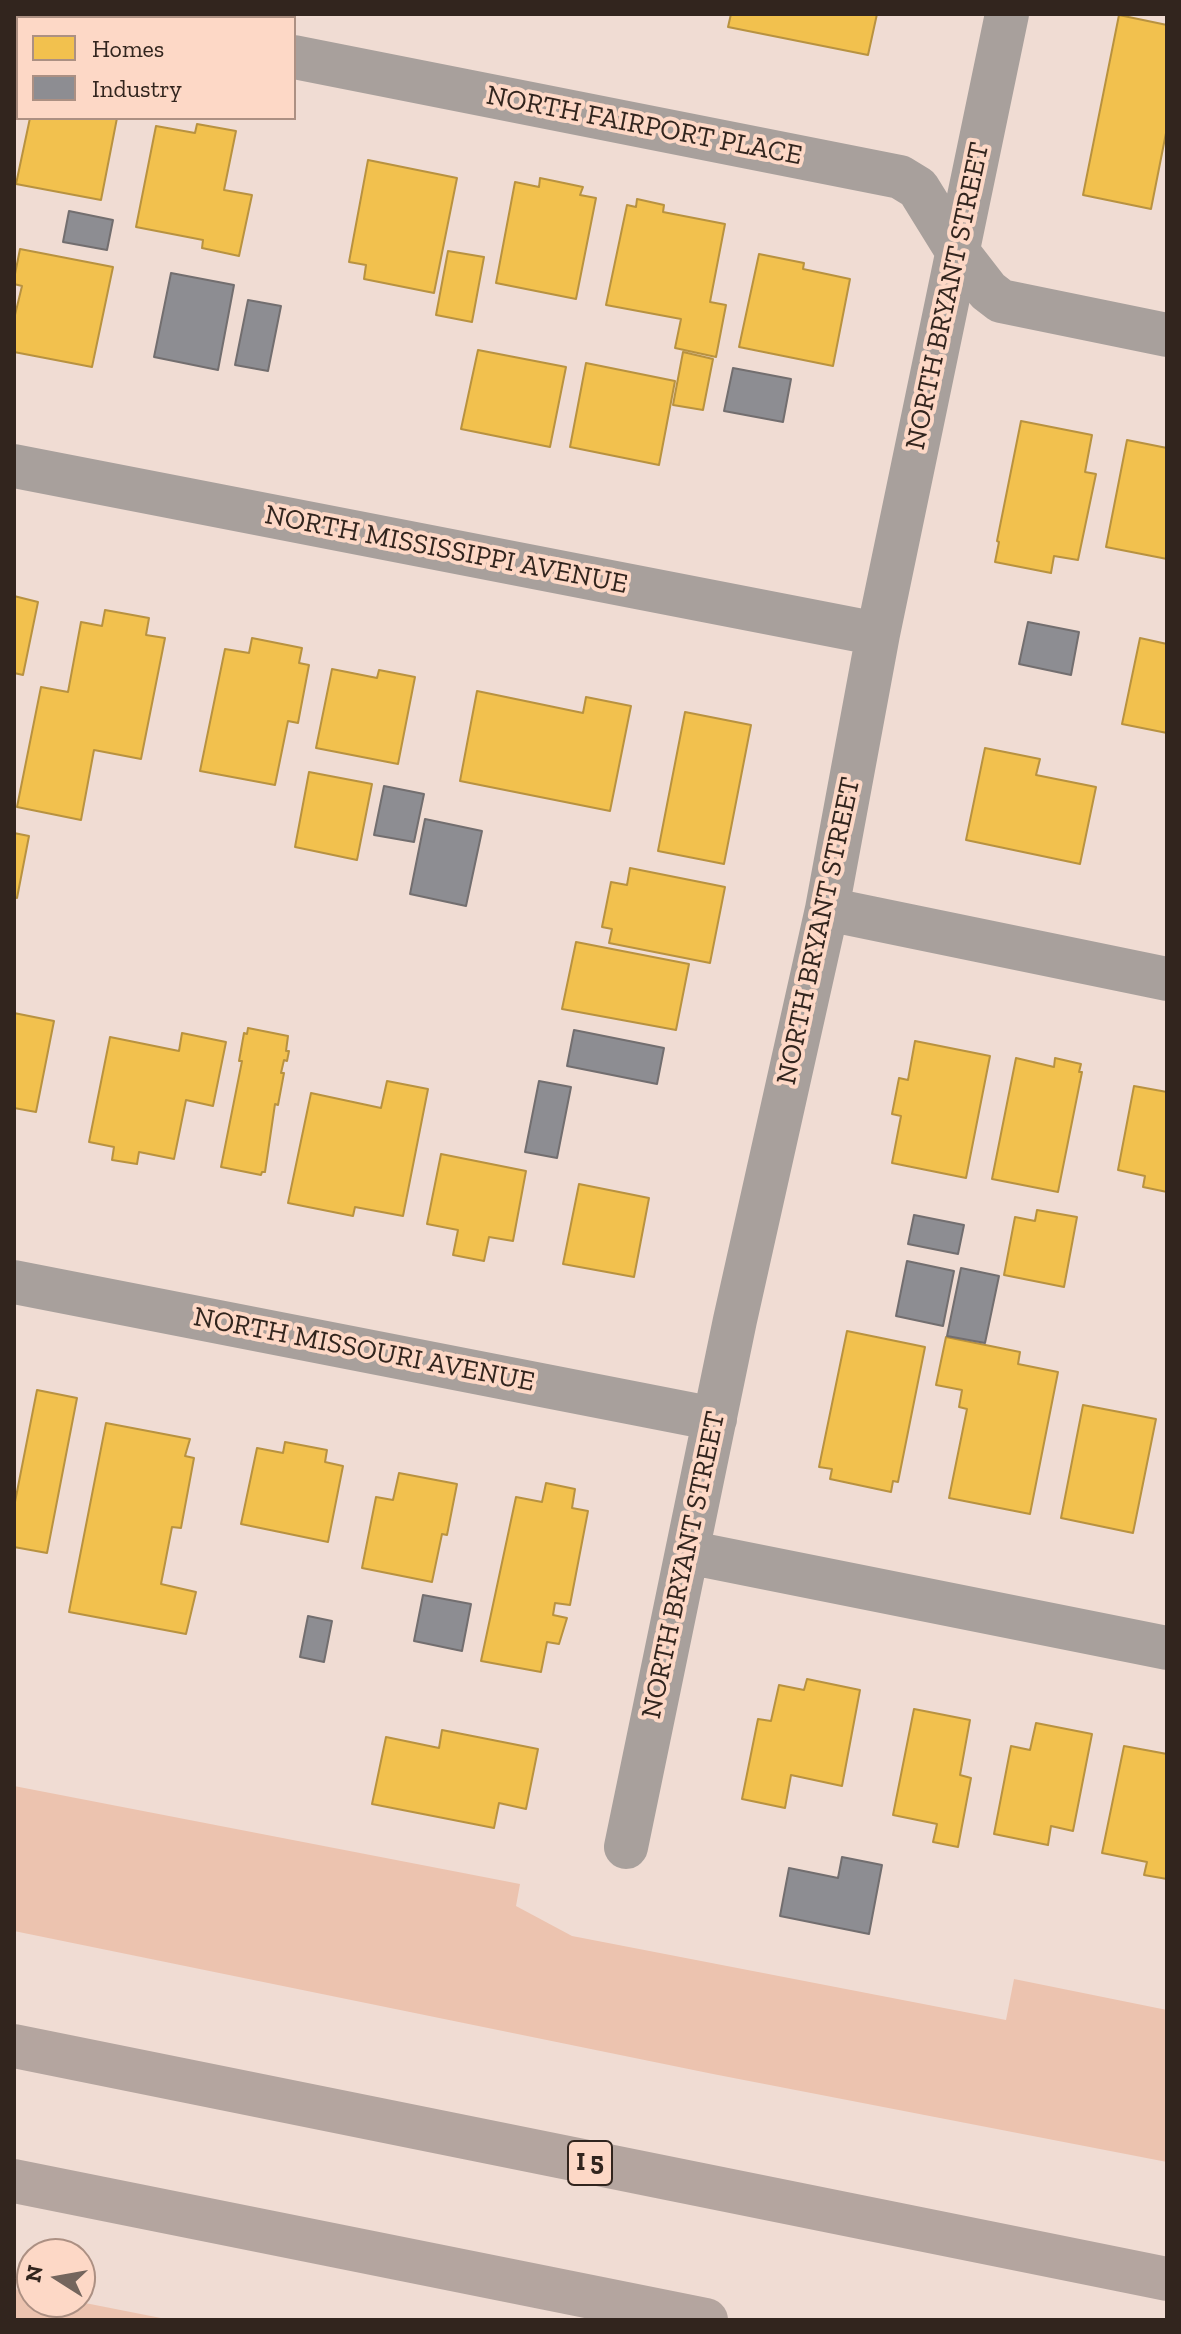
<!DOCTYPE html>
<html>
<head>
<meta charset="utf-8">
<style>
	body { margin:0 }
	#map { position:relative; width:1181px; height:2334px; overflow:hidden; background:#f0dcd3; font-family:"Zilla Slab",serif }
	canvas { display:block }
	.frame { position:absolute; inset:0; border:16px solid #32251e; pointer-events:none }
	.legend { position:absolute; left:16px; top:16px; width:280px; height:104px; box-sizing:border-box; background:#fdd8c6; border:2px solid #ac9083; margin:0; padding:10px 14px; list-style:none; font-size:24px; color:#32251e }
	.legend li { display:flex; align-items:center; gap:16px; height:40px }
	.legend b { width:40px; border:2px solid #ac9083 }
	.north { position:absolute; left:16px; top:2238px; width:80px; height:80px; box-sizing:border-box; background:#fdd8c6; border:2px solid #ac9083; border-radius:50%; rotate:281deg; font-size:22px; font-weight:700; line-height:32px; text-align:center; color:#32251e }
	.north::after { content:''; display:block; margin:auto; width:28px; height:36px; background:#74655d; clip-path:polygon(50% 0,100% 100%,50% 72%,0 100%) }
</style>
</head>
<body>
<div id="map">
<canvas width="1181" height="2334"></canvas>
<div class="frame"></div>
<ul class="legend">
<li><b style="height:22px;background:#f2c14e"></b>Homes</li>
<li><b style="height:22px;background:#8d8d92"></b>Industry</li>
</ul>
<div class="north">N</div>
</div>
<script>
const ctx = document.querySelector('canvas').getContext('2d');
ctx.lineJoin = 'round';
function fillPath(path, color) { ctx.fillStyle = color; ctx.fill(path, 'evenodd'); }
function stroke(path, color, width, dash) { ctx.strokeStyle = color; ctx.lineWidth = width; ctx.lineCap = dash ? 'butt' : 'round'; ctx.setLineDash(dash || []); ctx.stroke(path); }
function drawText(font, color, halo, rows, align = 'center') {
  ctx.font = font + ' "Zilla Slab",serif'; ctx.lineWidth = 8; ctx.setLineDash([]); ctx.textBaseline = 'middle'; ctx.strokeStyle = halo; ctx.fillStyle = color; for (const [text, x, y, turn = 0] of rows) {
    ctx.save(); ctx.translate(x, y); ctx.rotate((+turn || 0) * Math.PI / 180); ctx.textAlign = isNaN(turn) ? turn : align; if (halo) ctx.strokeText(text, 0, 0); ctx.fillText(text, 0, 0); ctx.restore();
  }
}
fillPath(new Path2D(`
	M14,1786L520,1884L516,1906L572,1936L1006,2020L1014,1979L1167,2010V2162L713,2074L14,1931Z
	M14,2289L32,2293V2302H80L171,2320H14Z`), '#ecc3af');
const homes = new Path2D(`
	M731,14H877L868,55L728,27Z
	M1119,15L1167,25V128L1151,209L1083,195Z
	M30,118H117L101,200L16,184Z
	M197,124L236,131L224,190L252,195L239,256L202,248L203,240L136,227L156,126L195,133Z
	M368,160L457,178L434,293L364,279L366,265L349,262Z
	M540,178L583,187L580,195L596,198L576,299L496,283L515,182L539,187Z
	M637,199L664,205L663,212L725,224L710,302L726,305L716,357L675,348L681,319L606,305L627,205L636,207Z
	M20,249L113,267L92,367L14,352V319L22,286L14,284V279Z
	M448,251L484,257L472,322L436,315Z
	M759,254L804,263L803,269L850,279L833,366L739,347Z
	M478,350L566,367L550,447L461,429Z
	M683,352L713,359L703,410L673,405Z
	M586,363L675,381L659,465L570,447Z
	M1021,421L1092,435L1085,472L1096,474L1078,560L1054,556L1051,573L995,562L999,542L997,541Z
	M1127,440L1167,448V559L1106,547Z
	M14,596L38,602L23,675L14,673Z
	M105,610L149,618L146,635L165,638L141,759L94,750L81,820L17,807L41,687L68,692L81,622L102,626Z
	M252,638L302,648L299,663L309,665L298,723L288,721L275,785L200,771L225,649L249,653Z
	M1140,638L1167,644V733L1122,724Z
	M332,669L377,678L379,670L415,677L398,764L316,748Z
	M477,691L583,713L586,697L631,706L610,811L460,781Z
	M685,712L751,725L724,864L658,851Z
	M985,748L1040,759L1036,775L1096,787L1080,864L966,840Z
	M309,772L372,784L357,860L295,847Z
	M14,833L29,836L17,898L14,897Z
	M630,868L725,887L710,963L609,943L612,929L602,927L611,882L627,885Z
	M576,942L689,964L676,1030L562,1009Z
	M14,1013L54,1021L36,1112L14,1108Z
	M248,1028L288,1036L286,1051H289L287,1061L284,1060L281,1073H284L278,1105L275,1104L265,1172H262L261,1175L221,1167L242,1061H239L244,1033L247,1034Z
	M182,1033L226,1042L213,1106L186,1100L174,1159L139,1152L137,1164L112,1160L114,1147L89,1142L110,1037L179,1051Z
	M915,1041L990,1056L966,1178L892,1163L901,1116L892,1114L899,1078L908,1080Z
	M1016,1058L1054,1067L1055,1058L1081,1064L1079,1072H1082L1058,1192L992,1179Z
	M387,1081L428,1089L403,1216L355,1207L353,1216L288,1203L311,1093L381,1108Z
	M1134,1086L1167,1092V1192L1143,1187L1145,1176L1118,1170Z
	M441,1154L526,1171L513,1241L489,1237L484,1261L453,1255L458,1230L427,1224Z
	M579,1184L649,1198L634,1277L563,1264Z
	M1037,1210L1077,1217L1064,1287L1004,1275L1015,1217L1035,1221Z
	M847,1331L925,1347L898,1482L893,1481L891,1492L830,1479L832,1469L819,1467Z
	M946,1337L1020,1352L1018,1364L1058,1372L1030,1514L949,1498L967,1409L959,1407L962,1390L936,1385Z
	M37,1390L77,1398L47,1553L14,1547V1507Z
	M1083,1405L1156,1419L1133,1533L1061,1518Z
	M106,1423L190,1439L185,1456L194,1458L181,1528L172,1527L161,1584L196,1592L186,1634L69,1612Z
	M285,1442L327,1450L325,1462L343,1466L328,1542L241,1524L257,1448L283,1453Z
	M399,1473L457,1484L447,1535L442,1534L432,1582L362,1568L376,1497L393,1500Z
	M546,1483L575,1489L572,1508L588,1511L570,1605L555,1603L553,1615L567,1618L559,1644L547,1642L541,1672L481,1661L516,1497L542,1502Z
	M807,1679L860,1690L842,1786L791,1775L785,1808L742,1799L758,1719L771,1721L779,1685L804,1690Z
	M914,1709L970,1720L960,1775L971,1778L958,1847L933,1842L937,1824L893,1815Z
	M1036,1723L1092,1734L1073,1831L1051,1826L1048,1845L994,1834L1011,1746L1030,1750Z
	M442,1730L538,1749L526,1809L499,1803L494,1828L372,1804L386,1737L439,1748Z
	M1124,1746L1167,1754V1879L1144,1875L1147,1862L1102,1853Z`);
fillPath(homes, '#f2c14e');
stroke(homes, '#b89240', 2);
const industry = new Path2D(`
	M69,211L113,220L107,250L63,242Z
	M171,273L234,285L218,370L154,357Z
	M248,300L281,306L268,371L235,365Z
	M733,368L791,379L783,422L724,411Z
	M1028,622L1079,632L1071,675L1019,664Z
	M384,786L424,794L414,842L374,835Z
	M425,819L482,831L466,906L410,894Z
	M574,1030L664,1048L657,1084L567,1066Z
	M539,1081L571,1087L557,1158L525,1152Z
	M914,1215L964,1225L958,1254L908,1244Z
	M907,1261L954,1271L943,1326L896,1316Z
	M961,1268L999,1276L985,1343L947,1336Z
	M423,1595L471,1604L462,1651L414,1641Z
	M308,1616L332,1621L324,1662L300,1657Z
	M842,1857L882,1865L869,1934L780,1916L789,1868L838,1878Z`);
fillPath(industry, '#8d8d92');
stroke(industry, '#726e6f', 2);
stroke(new Path2D(`
	M77,14L98,18
	M294,57L900,177L918,188L957,251L988,291L1001,301L1167,335
	M14,466L878,634
	M827,909L1167,979
	M14,1282L715,1419
	M687,1552L1167,1648
	M626,1847L735,1320L827,909L878,634L1007,14`), '#a8a09c', 44);
stroke(new Path2D(`
	M14,2046L1167,2279
	M14,2181L706,2320`), '#b4a59f', 44);
for (const [x, y, w] of [
	[590,2163,44]
]) { const box = new Path2D(); box.roundRect(x - w / 2, y - 22, w, 44, 6); ctx.fillStyle = '#fdd8c6'; ctx.fill(box); stroke(box, '#32251e', 2); }
drawText('bold 26px', '#32251e', null, [
	["I 5",590,2163]
]);
drawText('28px', '#32251e', '#fdd8c6', [
	["NORTH FAIRPORT PLACE",644,126,11],
	["NORTH BRYANT STREET",948,296,-78],
	["NORTH MISSISSIPPI AVENUE",446,550,11],
	["NORTH BRYANT STREET",819,931,-78],
	["NORTH MISSOURI AVENUE",364,1350,11],
	["NORTH BRYANT STREET",684,1565,-78]
]);
</script>
</body>
</html>
